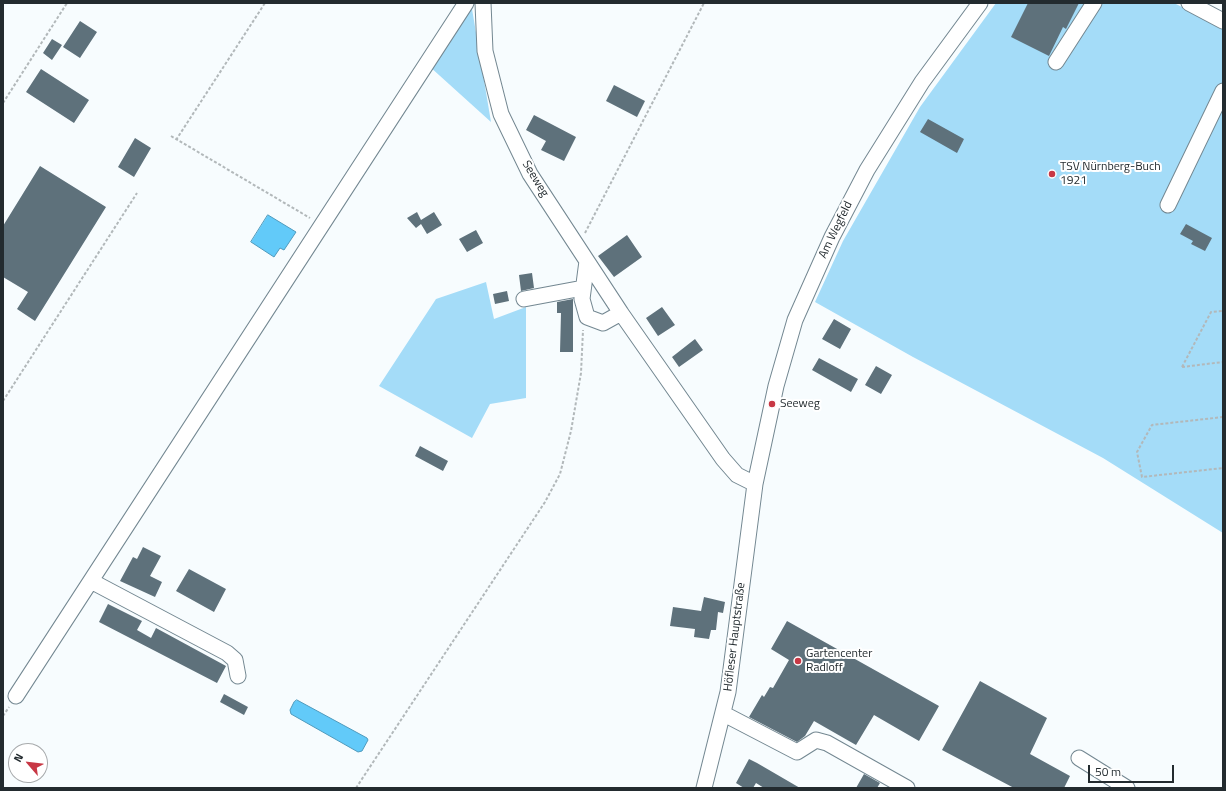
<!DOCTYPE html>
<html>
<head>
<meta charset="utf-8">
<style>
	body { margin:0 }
	#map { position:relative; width:1226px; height:791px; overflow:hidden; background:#f7fcfe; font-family:"Titillium Web",sans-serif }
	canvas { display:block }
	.frame { position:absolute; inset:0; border:4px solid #232b2f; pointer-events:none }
	.north { position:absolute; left:8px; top:743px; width:40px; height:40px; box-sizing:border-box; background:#fff; border:1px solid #a7aaac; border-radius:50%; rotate:298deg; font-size:11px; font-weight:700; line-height:16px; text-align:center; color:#232b2f }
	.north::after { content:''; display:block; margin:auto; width:14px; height:18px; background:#c83845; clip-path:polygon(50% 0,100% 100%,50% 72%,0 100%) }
	.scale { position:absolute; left:1088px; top:765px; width:86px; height:18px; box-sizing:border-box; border:2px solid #232b2f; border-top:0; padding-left:5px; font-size:12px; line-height:14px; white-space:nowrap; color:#232b2f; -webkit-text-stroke:3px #fff; paint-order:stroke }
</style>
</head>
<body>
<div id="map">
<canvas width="1226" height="791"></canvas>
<div class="frame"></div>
<div class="north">N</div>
<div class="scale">50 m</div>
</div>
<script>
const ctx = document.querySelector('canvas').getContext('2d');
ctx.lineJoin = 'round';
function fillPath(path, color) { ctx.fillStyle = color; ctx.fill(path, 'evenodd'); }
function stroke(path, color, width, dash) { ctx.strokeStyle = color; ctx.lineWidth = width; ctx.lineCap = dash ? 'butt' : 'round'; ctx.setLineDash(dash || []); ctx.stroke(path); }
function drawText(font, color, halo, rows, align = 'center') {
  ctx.font = font + ' "Titillium Web",sans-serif'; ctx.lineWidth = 4; ctx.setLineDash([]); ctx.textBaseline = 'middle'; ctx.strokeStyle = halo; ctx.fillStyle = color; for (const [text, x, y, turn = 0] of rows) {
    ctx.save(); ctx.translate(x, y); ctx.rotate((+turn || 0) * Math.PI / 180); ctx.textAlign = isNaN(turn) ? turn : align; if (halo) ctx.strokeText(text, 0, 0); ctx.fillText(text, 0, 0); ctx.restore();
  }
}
fillPath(new Path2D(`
	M471,3L491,122L429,66Z
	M996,3H1174L1223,28V533L1103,458L913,357L815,302L843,241L920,107Z
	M486,282L494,319L526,307V398L490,404L472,438L379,386L436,299Z`), '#a4dcf8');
const water = new Path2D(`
	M268,215L296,232L284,250L280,248L274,257L251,242Z
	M297,700L367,738L368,740L362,751L358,752L291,714L290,710L294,702Z`);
fillPath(water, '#62caf9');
stroke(water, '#4f9abc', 1);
fillPath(new Path2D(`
	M1028,3H1079L1066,29L1063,27L1049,56L1011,37Z
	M80,21L97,32L80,58L63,47Z
	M52,39L62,45L52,60L43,53Z
	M41,69L89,100L74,123L26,92Z
	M614,85L645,101L637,117L606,101Z
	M534,115L576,137L564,161L541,150L546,141L526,130Z
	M928,119L964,139L957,153L920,132Z
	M135,138L151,148L134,177L118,167Z
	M40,166L106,207L35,321L17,309L28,292L3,277V226Z
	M417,212L421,220L434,212L442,225L427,234L421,224L416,228L407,218Z
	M1186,224L1212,238L1205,251L1191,244L1193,241L1180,234Z
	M476,230L483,243L467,252L459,239Z
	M627,235L642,257L614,277L598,256Z
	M532,273L534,288L521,291L519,275Z
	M507,291L509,301L495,304L493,294Z
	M573,299V352H560L561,313H557V302Z
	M662,307L675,325L658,336L646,318Z
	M834,319L851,329L840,349L822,339Z
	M695,339L703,350L679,367L672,357Z
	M819,358L858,379L851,392L812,370Z
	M876,366L892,375L881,394L865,385Z
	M420,446L448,461L443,471L415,456Z
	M143,547L161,556L150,576L162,582L155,597L120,581L133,557L137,559Z
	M189,569L226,589L214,612L176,591Z
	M704,597L725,602L723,613L718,612L716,630H711L709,639L694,637L695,629L670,626L673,607L701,611Z
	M108,604L142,621L137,630L151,638L156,628L226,666L217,683L99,622Z
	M787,621L939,706L919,741L874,715L856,745L814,721L805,736L797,742L749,717L762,695L764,697L770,687L773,688L789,660L771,649Z
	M980,681L1047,718L1030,754L1070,776L1064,788H1014L942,750Z
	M224,694L248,707L244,715L220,702Z
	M749,759L757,763L800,788H764L756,783L753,788H744L736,783Z
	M864,774L880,783L877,788H856Z`), '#5e717b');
const minor = new Path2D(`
	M483,3L485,51L501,114L530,174L621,313L723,459L737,475L755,484
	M1189,3L1223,21
	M1056,62L1094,3
	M1168,205L1223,91
	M587,261L582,299L587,317L603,323L621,313
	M524,299L583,288
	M91,581L227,653L235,660L238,676
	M16,696L466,3
	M724,714L797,752L816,740L827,743L907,788
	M1079,758L1127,788
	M704,788L728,692L755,484L776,386L795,320L832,237L867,170L922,82L980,3`);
stroke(minor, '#738791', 17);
stroke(new Path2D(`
	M3,103L67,3
	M171,136L310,218
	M176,140L265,3
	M585,233L704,3
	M1182,367L1211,312L1223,311
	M1182,367L1223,362
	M3,401L137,193
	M1223,417L1152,425L1137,452L1142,477L1223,468
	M3,716L9,707
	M356,788L545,502L560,474L571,431L581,373L583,330`), '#b2b8ba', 2, [3, 2]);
stroke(minor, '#fff', 15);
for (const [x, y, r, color] of [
	[1052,174,4,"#c83845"],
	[772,404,4,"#c83845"],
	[798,661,4,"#c83845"]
]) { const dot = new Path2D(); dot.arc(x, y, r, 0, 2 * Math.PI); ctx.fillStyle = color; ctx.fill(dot); stroke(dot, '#fff', 1.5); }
drawText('12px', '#232b2f', '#fff', [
	["TSV Nürnberg-Buch",1060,167],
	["1921",1060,181],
	["Seeweg",780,404],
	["Gartencenter",806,654],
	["Radloff",806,668]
], 'left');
drawText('12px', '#232b2f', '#fff', [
	["Seeweg",535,179,59],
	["Am Wegfeld",836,230,-64],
	["Höfleser Hauptstraße",735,637,-83]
]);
</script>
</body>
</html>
